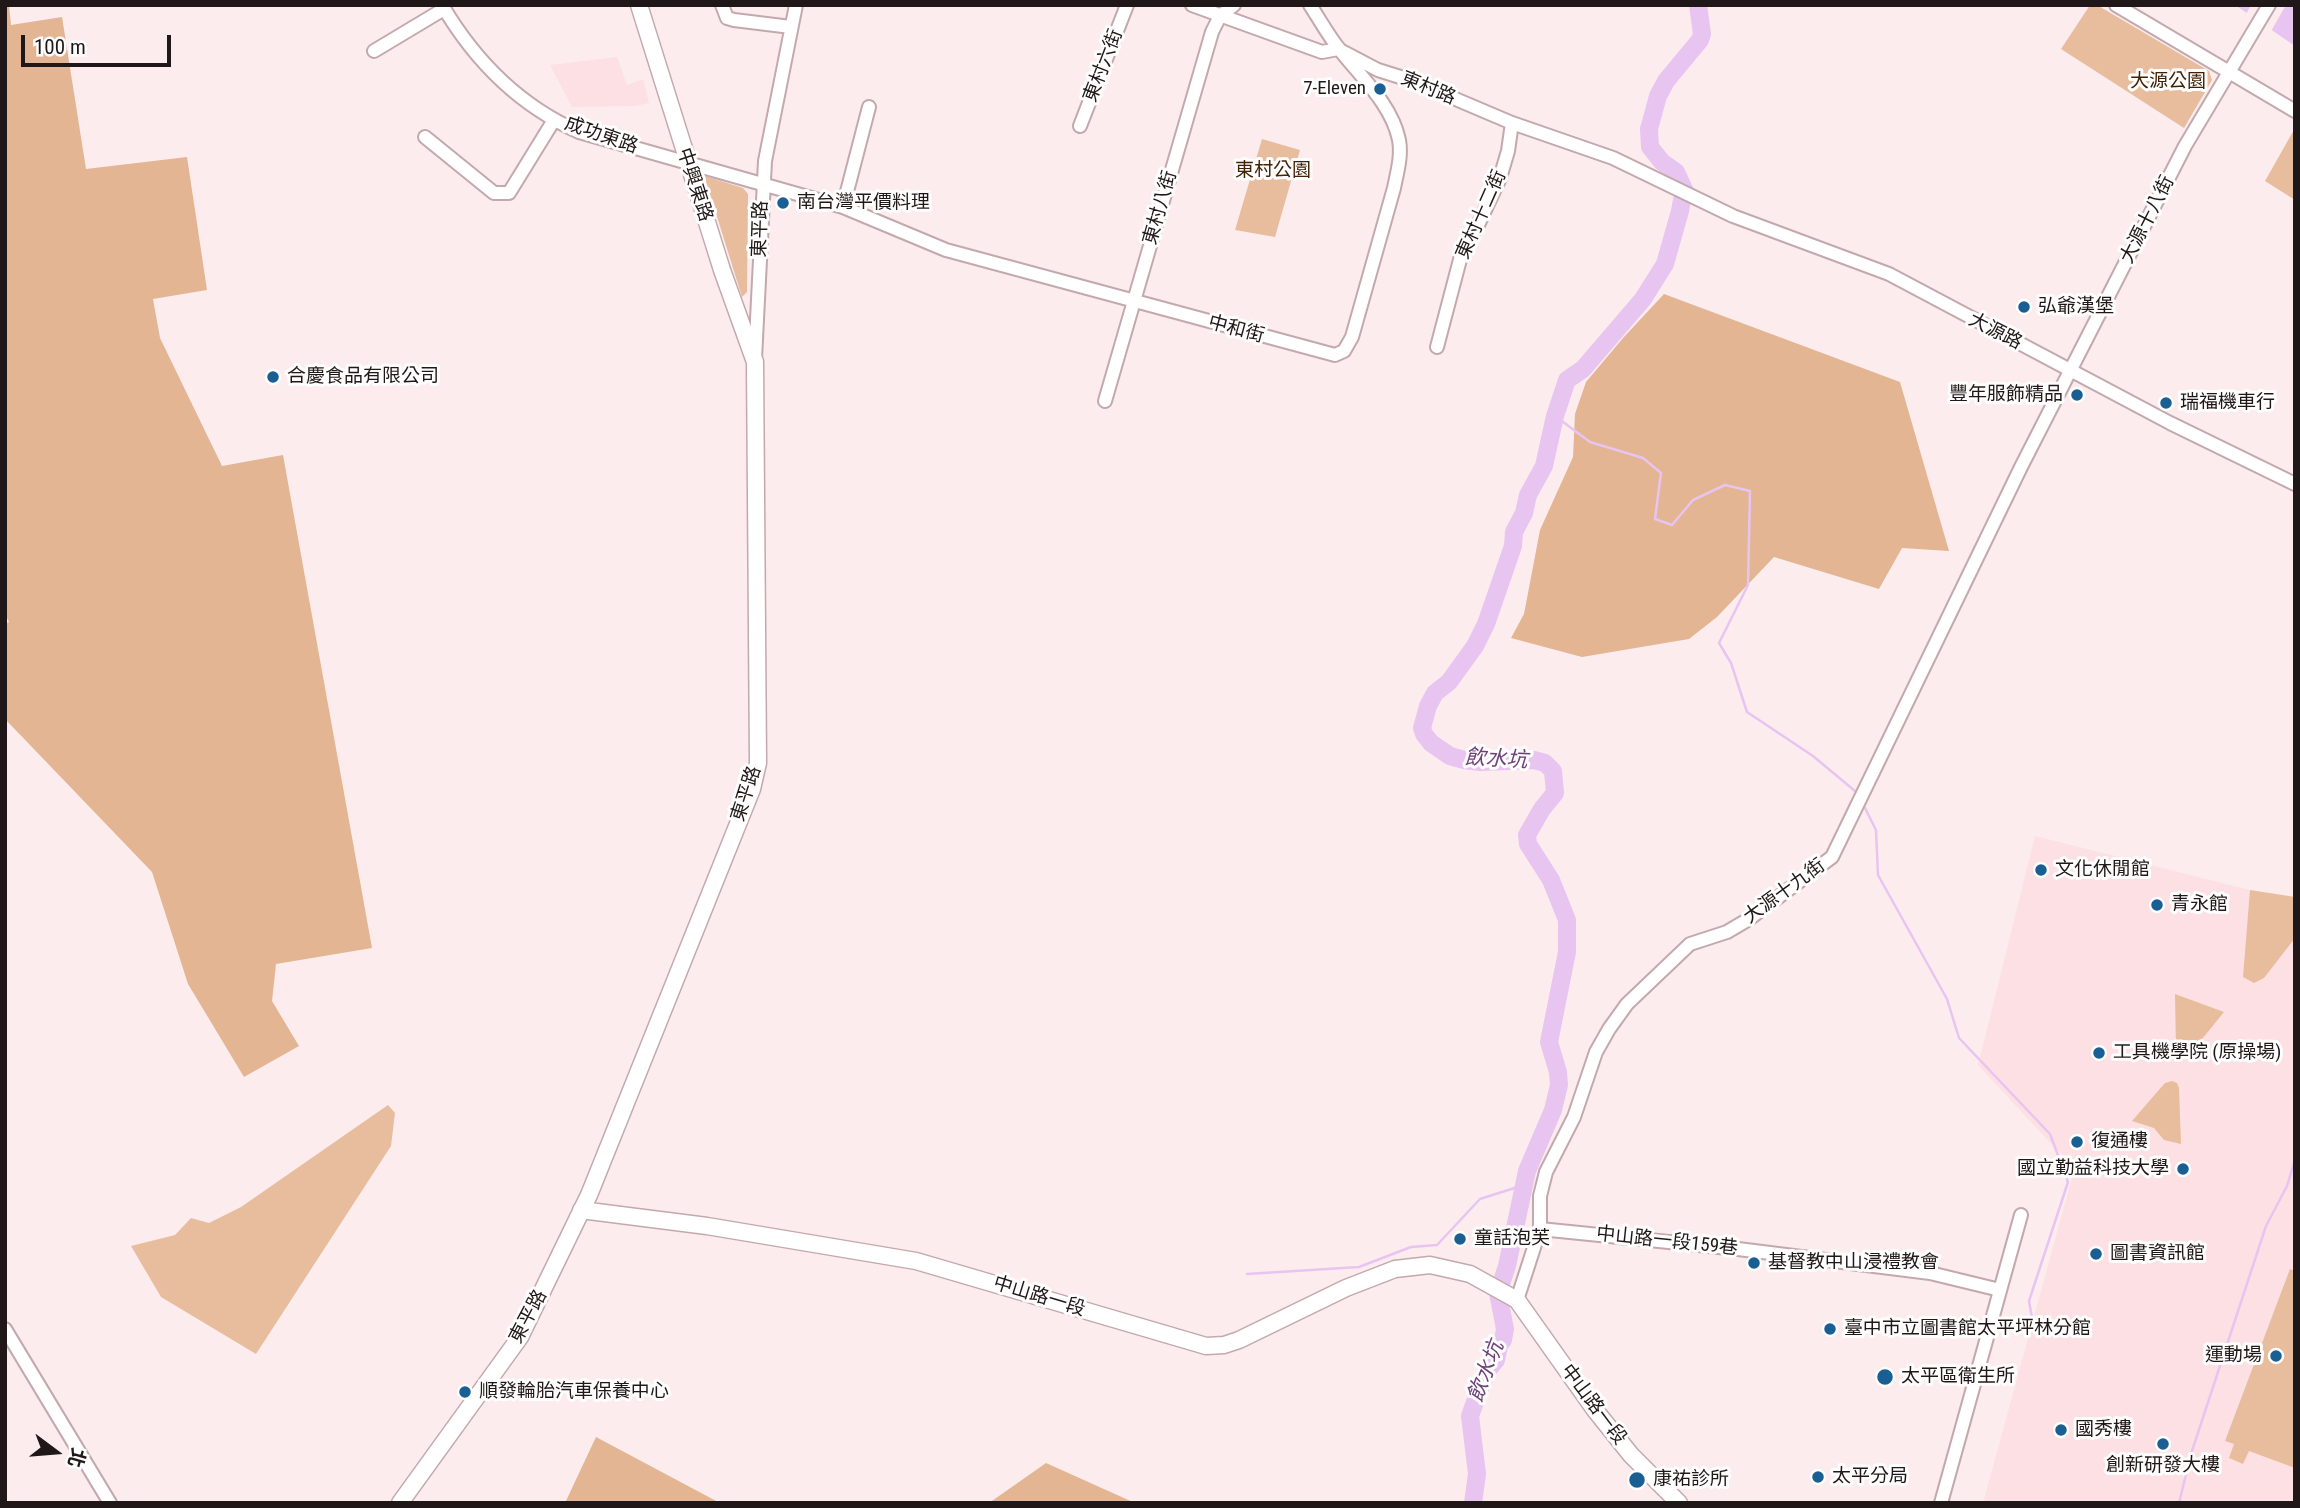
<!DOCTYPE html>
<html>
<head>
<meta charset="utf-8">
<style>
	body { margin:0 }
	#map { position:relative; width:2300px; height:1508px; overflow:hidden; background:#fcecee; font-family:"Roboto Condensed","Noto Sans TC",sans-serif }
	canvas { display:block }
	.frame { position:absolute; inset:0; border:7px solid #201718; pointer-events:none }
	.north { position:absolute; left:21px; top:1417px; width:70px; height:70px; -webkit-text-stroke:5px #fdfdfd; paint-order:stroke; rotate:106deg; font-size:19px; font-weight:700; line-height:28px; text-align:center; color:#201718 }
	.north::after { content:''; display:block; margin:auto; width:24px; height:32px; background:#201718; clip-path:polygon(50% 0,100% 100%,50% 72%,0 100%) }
	.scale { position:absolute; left:21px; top:35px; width:150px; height:32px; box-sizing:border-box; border:4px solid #201718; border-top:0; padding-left:9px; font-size:21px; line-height:24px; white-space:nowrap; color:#201718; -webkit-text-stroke:5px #fdfdfd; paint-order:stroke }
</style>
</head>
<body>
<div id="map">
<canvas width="2300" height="1508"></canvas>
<div class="frame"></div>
<div class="north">北</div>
<div class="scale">100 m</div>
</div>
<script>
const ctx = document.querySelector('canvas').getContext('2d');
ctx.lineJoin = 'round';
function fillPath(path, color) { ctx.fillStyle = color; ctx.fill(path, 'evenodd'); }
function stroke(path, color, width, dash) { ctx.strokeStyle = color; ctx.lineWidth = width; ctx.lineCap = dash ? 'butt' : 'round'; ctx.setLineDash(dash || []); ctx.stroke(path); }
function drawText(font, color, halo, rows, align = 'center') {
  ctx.font = font + ' "Roboto Condensed","Noto Sans TC",sans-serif'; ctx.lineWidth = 6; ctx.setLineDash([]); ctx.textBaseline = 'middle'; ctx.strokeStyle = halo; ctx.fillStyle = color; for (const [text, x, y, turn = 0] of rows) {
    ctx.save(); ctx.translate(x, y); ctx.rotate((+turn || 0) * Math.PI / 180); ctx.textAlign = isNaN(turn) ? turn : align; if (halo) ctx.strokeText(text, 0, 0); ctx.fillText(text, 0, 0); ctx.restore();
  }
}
fillPath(new Path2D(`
	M617,57L627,85L643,79L649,103L635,106L572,107L550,65Z
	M2035,836L2250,890L2295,897V1503H1983L2073,1174L2069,1163L1978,1065Z`), '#fce0e3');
fillPath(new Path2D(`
	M2090,5H2097L2209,71L2212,80L2184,128L2061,49Z
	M2295,128V200L2265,181Z
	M1262,139L1300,150L1275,237L1235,230Z
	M705,176L743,188L748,194L747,292L742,297L714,207C708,201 701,183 705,176Z
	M2250,890L2295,897V938L2264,978L2254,983L2243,977Z
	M2175,994L2224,1012L2189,1055L2181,1054L2176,1049Z
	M2172,1081L2177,1083L2179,1088L2181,1144L2164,1140L2154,1128L2132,1121L2165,1083Z
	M388,1105L395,1113L391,1146L256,1354L161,1297L131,1246L175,1235L191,1218L209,1223L241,1207Z
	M2290,1269L2295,1271V1468L2249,1451L2243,1464L2229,1458L2234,1444L2225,1441Z`), '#e8bd9d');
fillPath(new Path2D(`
	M5,5H9L11,25L62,17L86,169L187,157L207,290L153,299L160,338L222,466L283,455L372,948L276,964L272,1001L299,1046L244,1077L188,984L152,872L5,719V624L9,622L5,614Z
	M1664,294L1900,382L1949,551L1902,548L1879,589L1774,557L1717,617L1689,639L1582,657L1511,638L1524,614L1540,530L1573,457L1575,414L1586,382L1623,338Z
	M596,1437L720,1503H565Z
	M1046,1463L1135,1503H989Z`), '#e3b592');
fillPath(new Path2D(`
	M2235,5H2295V46Z`), '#e8c4f1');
fillPath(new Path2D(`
	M2251,5H2286L2270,33L2245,16Z`), '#fcecee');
stroke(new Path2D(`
	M1555,416L1590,442L1643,458L1661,473L1655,519L1672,525L1693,500L1725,485L1750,491L1748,585L1719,643L1731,663L1747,712L1813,756L1855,791
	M1865,808L1876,830L1878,875L1947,999L1959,1038L2050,1134L2068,1182L2029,1301L2032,1318
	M1247,1274L1359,1267L1411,1247L1437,1245L1480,1199L1524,1185
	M2179,1503L2191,1454L2266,1226L2287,1186L2295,1160`), '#e8c4f1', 2.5);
stroke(new Path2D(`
	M1473,1503L1477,1474L1470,1416L1481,1385L1488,1370L1496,1360L1499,1345L1503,1340L1505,1329L1498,1293L1507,1266L1527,1171L1553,1110L1559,1085L1558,1072L1549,1042L1567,952V920L1551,880L1528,844L1527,835L1542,809L1555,793L1553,771L1545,763L1534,760L1481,762L1464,760L1450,756L1431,743L1424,734L1422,728L1428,706L1435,693L1449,682L1475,646L1486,624L1513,546L1514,532L1524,513L1528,495L1544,466L1555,416L1567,380L1583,369L1643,299L1665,264L1680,211L1684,189L1676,172L1662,162L1650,147L1649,129L1658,96L1666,81L1700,40L1702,34L1698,5`), '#e8c4f1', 18);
const minor = new Path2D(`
	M442,5C475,61 520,106 579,132L843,207L946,250L1335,355L1344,351L1352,337L1394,188C1397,173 1402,156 1399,140C1392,105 1361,77 1340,50C1329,37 1320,20 1310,5
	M722,5L727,18L734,20L791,27
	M1192,5L1322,52L1338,49L1378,70L1413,81L1512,123L1613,158L1733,216L1889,274L2170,423L2295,484
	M2116,5L2295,111
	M374,51L444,9
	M1080,126L1127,5
	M425,137L494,193H509L554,120
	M843,207L869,107
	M1437,347L1462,252L1477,227L1500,178L1508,151L1512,123
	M755,359L765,161L796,5
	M1105,401L1212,32L1220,16L1234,5
	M1540,1229L1738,1249L1930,1273L2000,1290
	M1517,1300L1540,1229V1196L1546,1172L1574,1117L1596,1052L1609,1029L1627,1004L1690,944L1727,932L1749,919L1832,857L2021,467L2185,146L2269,5
	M5,1329L110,1503
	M1941,1503L2021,1215`);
const major = new Path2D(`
	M581,1210L707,1226L916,1261L1206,1346L1224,1345L1239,1340L1346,1288L1395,1269L1430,1265L1470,1274L1517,1300L1595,1410L1631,1455L1679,1503
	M400,1503L520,1337L589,1195L752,789L758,763L755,362L722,270L639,5`);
stroke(minor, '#c3a9ad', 16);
stroke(major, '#c3a9ad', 19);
stroke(minor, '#fff', 12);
stroke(major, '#fff', 16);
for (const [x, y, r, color] of [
	[1380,89,7,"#195f93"],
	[783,203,7,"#195f93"],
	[2024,307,7,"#195f93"],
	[273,377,7,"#195f93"],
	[2077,395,7,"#195f93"],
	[2166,403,7,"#195f93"],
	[2041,870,7,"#195f93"],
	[2157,905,7,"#195f93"],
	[2099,1053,7,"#195f93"],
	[2077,1142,7,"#195f93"],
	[2183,1169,7,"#195f93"],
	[1460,1239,7,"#195f93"],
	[2096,1254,7,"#195f93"],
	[1754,1263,7,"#195f93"],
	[1830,1329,7,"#195f93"],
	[2276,1356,7,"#195f93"],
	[1885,1377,9,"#195f93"],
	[465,1392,7,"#195f93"],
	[2061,1430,7,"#195f93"],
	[2163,1444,7,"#195f93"],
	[1818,1477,7,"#195f93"],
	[1637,1480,9,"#195f93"]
]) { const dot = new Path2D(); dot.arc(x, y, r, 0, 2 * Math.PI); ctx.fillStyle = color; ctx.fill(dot); stroke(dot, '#fdfdfd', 2.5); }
drawText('19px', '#201718', '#fdfdfd', [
	["東村六街",1104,66,-69],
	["東村路",1428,89,22],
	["成功東路",601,136,19],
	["中興東路",694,185,72],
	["東村八街",1161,208,-74],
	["東村十二街",1482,215,-66],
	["大源十八街",2148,220,-63],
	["東平路",761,229,-88],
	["中和街",1236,330,15],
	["大源路",1995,332,27],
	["東平路",747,794,-72],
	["大源十九街",1785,892,-36],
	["中山路一段159巷",1667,1242,6],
	["中山路一段",1039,1297,17],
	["東平路",529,1317,-62],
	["中山路一段",1593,1405,53]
]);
drawText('19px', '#412206', '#fdfdfd', [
	["大源公園",2168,82],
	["東村公園",1273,171]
]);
drawText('19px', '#201718', '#fdfdfd', [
	["7-Eleven",1366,89,"right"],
	["南台灣平價料理",797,203],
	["弘爺漢堡",2038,307],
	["合慶食品有限公司",287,377],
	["豐年服飾精品",2063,395,"right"],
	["瑞福機車行",2180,403],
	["文化休閒館",2055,870],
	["青永館",2171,905],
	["工具機學院 (原操場)",2113,1053],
	["復通樓",2091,1142],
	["國立勤益科技大學",2169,1169,"right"],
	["童話泡芙",1474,1239],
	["圖書資訊館",2110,1254],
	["基督教中山浸禮教會",1768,1263],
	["臺中市立圖書館太平坪林分館",1844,1329],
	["運動場",2262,1356,"right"],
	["太平區衛生所",1901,1377],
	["順發輪胎汽車保養中心",479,1392],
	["國秀樓",2075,1430],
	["創新研發大樓",2163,1466,"center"],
	["太平分局",1832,1477],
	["康祐診所",1653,1480]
], 'left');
drawText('italic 21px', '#6e4179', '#fdfdfd', [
	["飲水坑",1496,760,3],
	["飲水坑",1487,1372,-69]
]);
</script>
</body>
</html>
